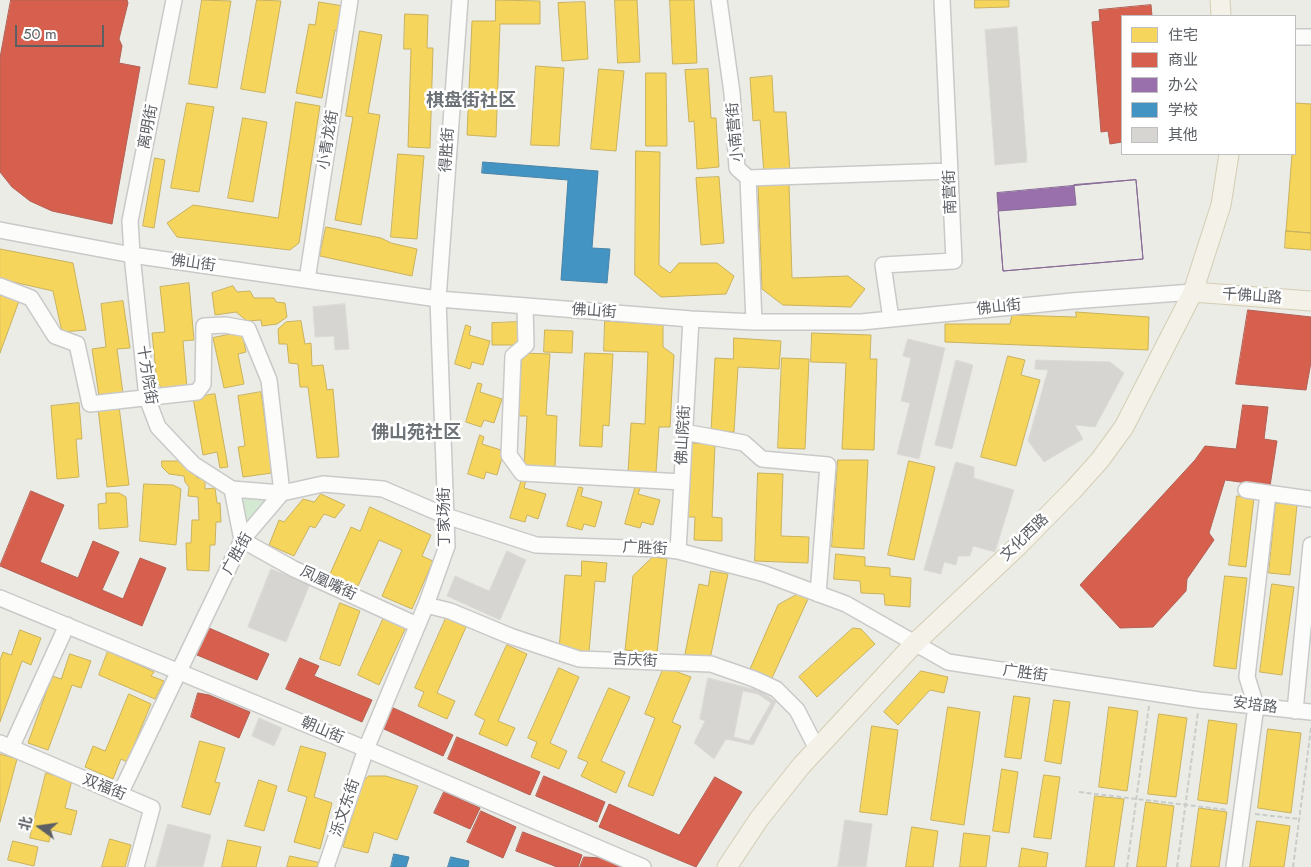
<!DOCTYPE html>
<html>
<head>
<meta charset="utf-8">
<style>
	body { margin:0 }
	#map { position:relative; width:1311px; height:867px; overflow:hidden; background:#ecece7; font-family:Jost,"Noto Sans SC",sans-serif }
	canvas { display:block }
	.legend { position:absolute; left:1121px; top:15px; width:175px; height:140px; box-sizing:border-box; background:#fff; border:1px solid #bebfc1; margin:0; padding:6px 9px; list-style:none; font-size:15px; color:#5c6065 }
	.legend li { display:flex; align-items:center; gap:10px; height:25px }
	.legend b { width:25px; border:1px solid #bebfc1 }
	.north { position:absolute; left:15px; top:802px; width:50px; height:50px; -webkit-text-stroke:4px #fff; paint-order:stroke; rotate:284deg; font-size:14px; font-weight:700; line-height:20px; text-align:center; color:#5c6065 }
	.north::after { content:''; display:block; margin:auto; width:18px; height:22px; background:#5c6065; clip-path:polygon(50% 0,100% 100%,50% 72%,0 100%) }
	.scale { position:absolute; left:15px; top:25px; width:89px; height:22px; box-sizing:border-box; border:2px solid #5c6065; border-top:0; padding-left:6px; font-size:15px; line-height:18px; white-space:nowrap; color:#5c6065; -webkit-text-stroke:4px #fff; paint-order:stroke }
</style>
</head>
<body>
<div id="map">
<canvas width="1311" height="867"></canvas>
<ul class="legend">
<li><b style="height:14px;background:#f6d55c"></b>住宅</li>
<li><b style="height:14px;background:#d6604d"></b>商业</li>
<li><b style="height:14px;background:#9970ab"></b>办公</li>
<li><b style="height:14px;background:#4393c3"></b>学校</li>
<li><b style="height:14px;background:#d6d5d2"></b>其他</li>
</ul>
<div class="north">北</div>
<div class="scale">50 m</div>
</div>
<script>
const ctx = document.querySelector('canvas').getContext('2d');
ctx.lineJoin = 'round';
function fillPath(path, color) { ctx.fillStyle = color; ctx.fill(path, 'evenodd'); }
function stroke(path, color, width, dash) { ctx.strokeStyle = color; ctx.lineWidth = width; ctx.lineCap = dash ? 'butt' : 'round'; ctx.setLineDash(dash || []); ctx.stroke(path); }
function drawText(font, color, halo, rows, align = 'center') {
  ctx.font = font + ' Jost,"Noto Sans SC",sans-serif'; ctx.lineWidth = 5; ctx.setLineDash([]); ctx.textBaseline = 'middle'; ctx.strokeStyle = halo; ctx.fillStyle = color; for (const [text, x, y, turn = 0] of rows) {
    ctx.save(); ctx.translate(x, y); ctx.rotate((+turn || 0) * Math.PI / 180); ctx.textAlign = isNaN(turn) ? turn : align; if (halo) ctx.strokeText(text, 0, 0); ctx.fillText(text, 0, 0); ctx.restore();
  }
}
fillPath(new Path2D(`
	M236,494L276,495L242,532Z`), '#d4e9d2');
const homes = new Path2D(`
	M202,0L231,1L217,88L189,84Z
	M257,0L281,1L265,93L241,89Z
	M496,0L540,1V24H500L496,137L467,135L472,21H495Z
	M615,0H637L640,62L618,63Z
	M670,0H694L697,63L673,64Z
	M975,0H1009V7L975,8Z
	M319,2L343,6L338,31L335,30L322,98L296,93L309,24L315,25Z
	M585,2L588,59L562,61L558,3Z
	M405,14L428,15L427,48H433L430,148L408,147L411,49H404Z
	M91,26L112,31L121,44L112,95L100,92L98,103L89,101L82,87L87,69L80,67L70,58L68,48L70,37L81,28Z
	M360,31L382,35L368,113L380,115L361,225L335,220L353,117L346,116Z
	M536,66L564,68L559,146L531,145Z
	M599,69L624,71L616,151L591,149Z
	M708,69L711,118H716L719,167L697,169L694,121L689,122L685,70Z
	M646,73H666L667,146H646Z
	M772,76L774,112H786L790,172L764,174L760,120L753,121L750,78Z
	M296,102L320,106L299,243L290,250L177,237L167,223L193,205L278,218Z
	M187,103L214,107L199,192L171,188Z
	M1295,103L1311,104V233L1286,231L1292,154H1295Z
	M243,118L267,122L253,202L228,198Z
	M636,151L660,152L659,265L670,273L679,263H717L734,276L726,294L661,297L635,275Z
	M398,154L424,156L417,239L391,237Z
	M155,158L165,160L154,228L143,226Z
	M719,177L724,243L701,245L696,178Z
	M789,183L792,278L848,276L865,289L851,307L783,305L762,289L758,184Z
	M326,227L381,238L391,243L417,249L412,276L320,256Z
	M1286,231L1311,233V250L1285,248Z
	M0,249L73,263L86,330L62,332L53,291L0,279Z
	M189,283L194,340L183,341L187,388L165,390L157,383L152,333L165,332L160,287Z
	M233,286L237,292L250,291L254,298H274L276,302L285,303L287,317L277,324L262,326L261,320L247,321L236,312L215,315L212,293Z
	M0,295L19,301L0,353Z
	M123,301L130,348L117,349L123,393L99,396L92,349L106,347L101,304Z
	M1076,312L1149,317L1148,350L945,342V324H1010L1012,315L1076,317Z
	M301,321L305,344L311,343L312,366L323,365L327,390L333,389L339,457L317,458L308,387H300L298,364L289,363L287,344H279L278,329L286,322Z
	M605,321L663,325V347L674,355L670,427H659L656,473L628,472L631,423L645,424L648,352L604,351Z
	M519,322V345H492V323Z
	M466,325L471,327L469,335L490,341L483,365L472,362L470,369L455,364Z
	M545,330L573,331L572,353L544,352Z
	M242,332L246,352L238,354L244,384L224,388L213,338Z
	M812,333L871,335L870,359H877L874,450L842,449L846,363L811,362Z
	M734,338L781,341L779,369L738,367L734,432L711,431L715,358L733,359Z
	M522,353L550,354L546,415L557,416L555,467L524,466L527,416H519Z
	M585,353L613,354L609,426L603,425L602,447L580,446Z
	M1008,356L1025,360L1021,375L1040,380L1016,466L981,457Z
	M782,358L809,359L805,449L778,448Z
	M478,383L482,384L480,392L502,399L494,423L484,420L481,427L466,422Z
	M261,392L272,473L243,477L238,447L245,446L238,396Z
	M215,394L228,467L220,468L217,452L203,455L193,398Z
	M79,403L82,439H76L79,477L57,479L51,406Z
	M119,406L129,485L107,487L98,408Z
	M480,435L484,437L482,444L504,451L497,475L486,472L484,479L468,474Z
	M689,443L715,444L712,517L722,518V541L694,540L695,517H687Z
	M838,460H868L864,549L832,547Z
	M162,461H178L188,467L190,472L196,473L197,478L205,477V489L215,488L217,503H220L221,522H216L215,545H210L209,571L187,570L186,543H191L192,520H199L198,497L188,496L189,487L185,482L184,476L169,474L162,467Z
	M909,461L935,467L914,560L888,555Z
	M758,473L783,474L781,536L809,537L808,563L755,561Z
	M522,479L526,480L524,488L546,494L538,519L527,515L525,522L510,518Z
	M144,484L173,485L181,489L176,545L140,541Z
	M636,485L641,486L638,494L660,500L653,525L642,522L640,528L625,524Z
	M579,487L583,488L581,496L602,502L595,527L584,524L582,530L567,526Z
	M106,493H119L126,497L128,527L99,529L98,504L106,503Z
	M321,494L345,505L335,518L324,514L315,528L310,526L294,556L269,545L279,520L284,522L303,499L314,502Z
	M1237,496L1254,497L1246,567L1229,565Z
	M1276,503L1297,505L1290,575L1269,573Z
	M370,507L431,535L422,556L433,561L412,609L382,596L402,550L379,540L358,586L330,574L351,527L360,531Z
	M836,554L865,557V566L890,568V576L911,578L910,607L885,605L884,594L861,593L860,581L834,579Z
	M653,557L667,559L657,653L625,650L633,576Z
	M582,561L607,563L605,582L595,581L589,652L559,650L565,575L581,576Z
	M711,571L728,574L710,659L685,654L699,584L708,586Z
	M1225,576L1247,578L1236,669L1214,666Z
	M1272,584L1294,587L1282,675L1260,672Z
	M798,594L808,599L772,678L750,669L778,605Z
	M340,603L360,611L340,666L320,659Z
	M384,617L406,627L379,685L358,675Z
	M446,618L466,627L437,693L455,701L447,719L418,706L424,692L415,688Z
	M853,628L861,629L875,644L817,697L799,677Z
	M20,630L41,638L31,665L22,661L0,722V660L3,652L11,655Z
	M507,645L527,654L498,721L515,728L507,746L479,734L485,720L475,715Z
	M108,651L154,672L151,676L164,681L155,699L99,675Z
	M70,654L91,661L81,688L72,685L48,750L28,743L52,676L61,679Z
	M664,667L691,677L672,722L681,726L653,796L628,786L655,718L645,714Z
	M559,668L579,677L550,743L567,751L559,769L531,757L537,742L528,738Z
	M921,671L948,677L944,693L930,690L898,725L884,712Z
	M609,688L630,697L601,761L625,772L616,793L581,776L588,762L578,758Z
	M129,694L151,704L127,762L121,759L113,779L85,767L93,746L105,751Z
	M1014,696L1030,698L1021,759L1005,757Z
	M1054,700L1070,702L1061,764L1045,761Z
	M948,707L980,712L964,825L931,820Z
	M1109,707L1138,711L1127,791L1099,787Z
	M1159,714L1187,718L1176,797L1148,794Z
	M1209,720L1237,724L1227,804L1198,800Z
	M872,726L898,730L887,815L860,812Z
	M1268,729L1301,733L1291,813L1258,808Z
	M200,741L225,748L215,782L220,783L210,815L182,807Z
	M301,746L326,753L314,797L332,803L320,849L294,842L307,797L288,791Z
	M0,754L17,759L0,822Z
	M1002,769L1018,772L1009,833L993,831Z
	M46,773L72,780L65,808L77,811L71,835L52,830L49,842L30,838Z
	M1044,775L1060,777L1051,839L1034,837Z
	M369,776H386L418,786L397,840L374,832L368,853L343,847L362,782Z
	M259,780L277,786L264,831L245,826Z
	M1095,796L1124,799L1114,867H1086Z
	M1146,802L1174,806L1166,867H1137Z
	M1199,808L1227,812L1219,867H1191Z
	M1257,821L1290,826L1284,867H1250Z
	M912,827L938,831L933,867H906Z
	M964,833L990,836L986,867H960Z
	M110,839L131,845L125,867H102Z
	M228,840L261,847L256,867H222Z
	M13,841L38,847L34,866L8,860Z
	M1022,848L1048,853L1046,867H1019Z
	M290,856L321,863L320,867H287Z`);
fillPath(homes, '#f6d55c');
stroke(homes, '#c8b25f', 1);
const shops = new Path2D(`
	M11,0H127L128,3L119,39L122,46L119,63L140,67L112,224L52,211L30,201L12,187L0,172V58Z
	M1151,5L1152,16H1122V142L1110,144L1108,131L1101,132L1092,22L1100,21L1099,10Z
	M1248,310L1311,317V362L1306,390L1236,384Z
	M1243,405L1268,407L1264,439L1277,441L1270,486L1225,480L1209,533L1214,540L1187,579L1186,591L1153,627L1120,628L1080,585L1195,460L1205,446L1236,449Z
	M31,491L64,505L40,562L78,578L93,541L119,552L102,590L123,599L140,558L166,568L142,626L0,566Z
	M209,628L269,654L257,680L197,655Z
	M300,658L319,666L314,676L372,700L362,722L286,689Z
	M198,693L209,695L250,712L239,738L191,717Z
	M389,706L453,735L443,756L384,729L380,723Z
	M457,737L540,772L530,795L448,759Z
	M544,776L605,802L597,822L536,796Z
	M715,777L742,792L696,867L599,827L609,804L679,835Z
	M444,792L480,808L470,829L434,813Z
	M481,811L516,827L503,858L467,842Z
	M523,832L582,855L578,867H557L516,851Z
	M584,857L602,858L622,867H580Z`);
fillPath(shops, '#d6604d');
stroke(shops, '#b16054', 1);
const offices = new Path2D(`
	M1136,180L1143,259L1003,271L998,211L1076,205L1074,185Z
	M1136,180L1143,259L1003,271L997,193Z`);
fillPath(offices, '#9970ab');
stroke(offices, '#876b96', 1);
const schools = new Path2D(`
	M483,162L598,171L592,248L610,249L607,283L561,280L568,180L482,173Z
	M394,854L409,857L406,867H391Z
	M451,857L469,861L468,867H448Z`);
fillPath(schools, '#4393c3');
stroke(schools, '#4a84a7', 1);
const building = new Path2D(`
	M1017,27L1027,162L995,165L985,30Z
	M345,304L349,349L335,350L334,336L315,337L313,307Z
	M908,339L945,348L919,459L897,454L910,403L901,401L911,358L903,356Z
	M956,360L973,365L952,449L935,445Z
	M1036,360L1110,362L1124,373L1095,427L1075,425L1083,439L1044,462L1028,441L1048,370L1035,369Z
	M956,462L974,467V478L1014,490L995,552L973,546L970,556H958L956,565L944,562L941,574L924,570Z
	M507,551L526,560L500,620L447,596L455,576L489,591Z
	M271,569L310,584L286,642L248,627Z
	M708,678L761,691L776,702L753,745L726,739L714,759L694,743L705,721L700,719Z
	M743,691L758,694L771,703L749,741L734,737Z
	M259,718L282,728L274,746L252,736Z
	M845,820L872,824L866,867H838Z
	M168,824L211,835L203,867H156Z`);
fillPath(building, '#d6d5d2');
stroke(building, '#dcdad6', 1);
const minor = new Path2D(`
	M719,0L732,93L737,168L748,178L754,322
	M1295,37H1311
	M748,178L950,171
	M0,230L132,255L438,299L691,319L754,322H861L1072,301L1193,292
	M307,280L350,0
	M0,286L31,298L55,336L77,344L90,404L197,392L203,384L204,326L225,325L248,329L269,380L282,493L232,489L193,464L158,427L147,398L132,255L130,221L174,0
	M525,307L526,345L513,356L509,455L522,473L682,482
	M891,319L883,265L954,261L942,0
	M684,432L744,443L762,459L828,465L818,594
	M232,489L242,540L294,569L417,625
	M1246,490L1311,499
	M678,551L691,319
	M0,598L366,749L643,867
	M426,605L450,611L510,636L579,659L711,664L754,679L776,689L797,710L817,749
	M1295,711L1311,545
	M0,743L152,808L136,867
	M11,748L67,625
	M120,794L242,540L282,493L323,484L383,489L446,516L536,545L662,549L678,551L765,574L846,604L948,662L1199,700L1311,712
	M326,867L366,749L426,605L447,546L438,299L460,0
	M1234,867L1256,706L1247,677L1268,493`);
const major = new Path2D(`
	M1220,0L1221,16
	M1193,292L1311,301
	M727,867L759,819L801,766L914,644L1019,545L1073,490L1100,460L1124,427L1193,292L1221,205L1229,154`);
stroke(minor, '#c9c9c9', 18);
stroke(major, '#d4cdb4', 21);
stroke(new Path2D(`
	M1079,792L1228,810
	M1255,814L1299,819
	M1127,867L1149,706
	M1177,867L1198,712
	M1293,867L1311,728`), '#c8cdca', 2, [5, 2.5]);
stroke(minor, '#fcfcfb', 15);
stroke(major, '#f3f1e8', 19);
drawText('15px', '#5c6065', '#fff', [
	["离明街",149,127,-79],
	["小南营街",736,132,-95],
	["小青龙街",329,140,-81],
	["得胜街",448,150,-86],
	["南营街",951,192,-92],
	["佛山街",193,264,8],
	["千佛山路",1252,297,4],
	["佛山街",999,308,-6],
	["佛山街",594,312,4],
	["十方院街",146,375,81],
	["佛山院街",684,435,-87],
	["丁家场街",445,517,-90],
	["文化西路",1025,538,-44],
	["广胜街",645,549,3],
	["广胜街",238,554,-61],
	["凤凰嘴街",328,584,25],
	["吉庆街",635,661,3],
	["广胜街",1025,674,8],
	["安培路",1255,706,7],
	["朝山街",322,731,23],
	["双福街",104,788,22],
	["泺文东街",346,808,-71]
]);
drawText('bold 18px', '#6d7277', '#fff', [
	["棋盘街社区",471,102],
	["佛山苑社区",416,434]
]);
</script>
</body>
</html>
